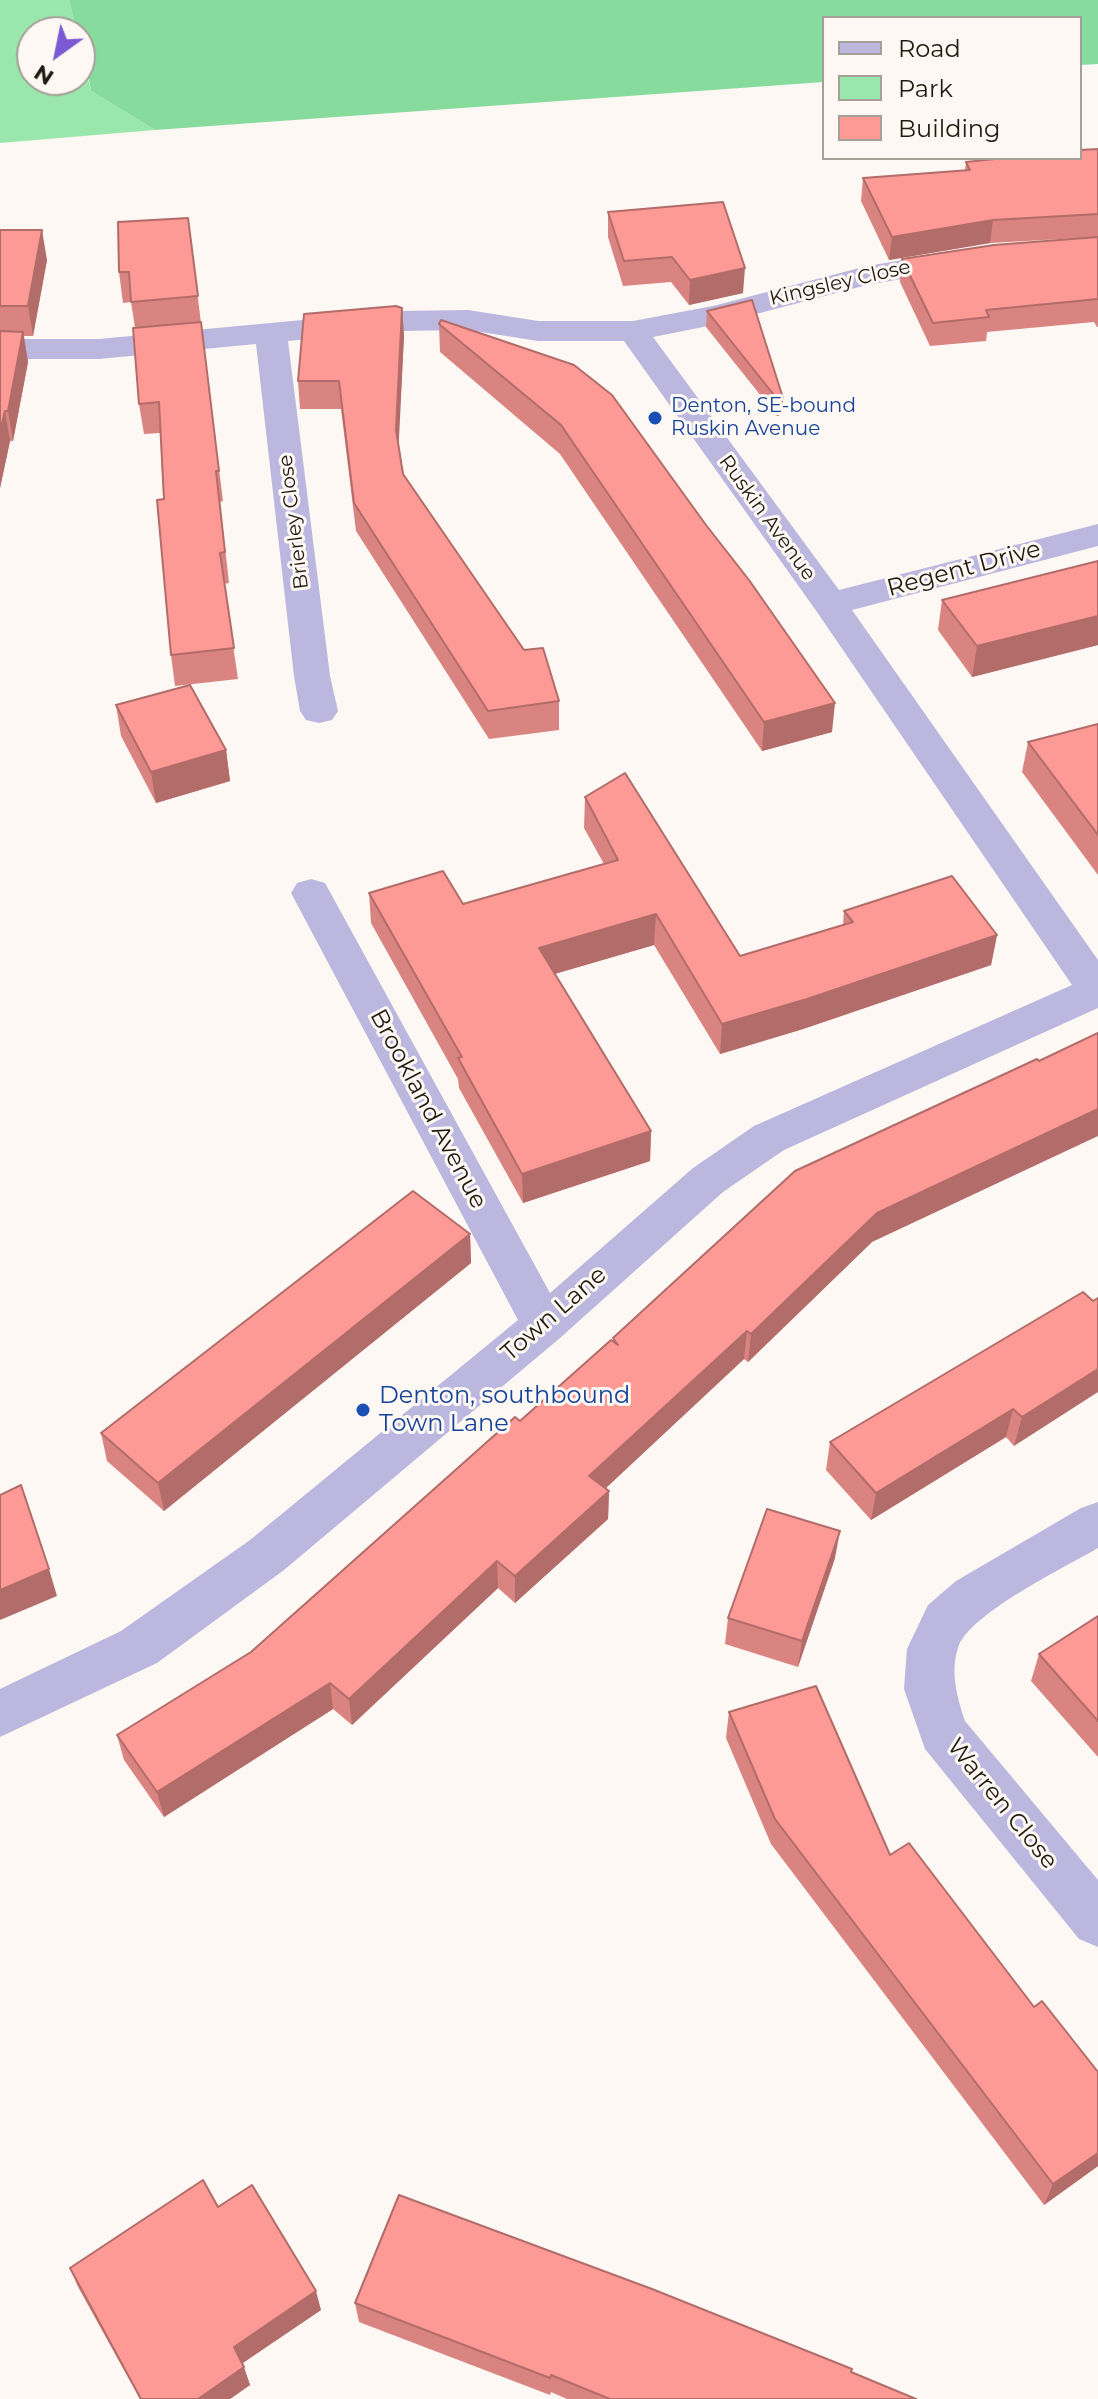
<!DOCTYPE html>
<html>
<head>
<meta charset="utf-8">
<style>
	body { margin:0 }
	#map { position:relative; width:1098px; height:2399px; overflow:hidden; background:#fdf8f3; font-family:Montserrat,sans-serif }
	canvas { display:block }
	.legend { position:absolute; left:822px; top:16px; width:260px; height:144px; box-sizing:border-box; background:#fdf8f3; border:2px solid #a59f98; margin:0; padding:10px 14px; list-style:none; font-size:24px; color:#22190f }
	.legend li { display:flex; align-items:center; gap:16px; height:40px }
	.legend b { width:40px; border:2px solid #a59f98 }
	.north { position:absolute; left:16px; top:16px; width:80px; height:80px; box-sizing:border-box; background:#fdf8f3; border:2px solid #a59f98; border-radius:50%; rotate:213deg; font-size:22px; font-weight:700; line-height:32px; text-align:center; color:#22190f }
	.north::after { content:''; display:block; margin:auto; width:28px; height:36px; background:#7c5ad4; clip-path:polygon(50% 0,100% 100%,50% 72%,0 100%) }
</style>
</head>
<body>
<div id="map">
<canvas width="1098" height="2399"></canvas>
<ul class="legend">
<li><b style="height:10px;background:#bbb7de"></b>Road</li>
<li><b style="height:22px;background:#9ae7ad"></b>Park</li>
<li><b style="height:22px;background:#fe9a96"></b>Building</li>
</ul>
<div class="north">N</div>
</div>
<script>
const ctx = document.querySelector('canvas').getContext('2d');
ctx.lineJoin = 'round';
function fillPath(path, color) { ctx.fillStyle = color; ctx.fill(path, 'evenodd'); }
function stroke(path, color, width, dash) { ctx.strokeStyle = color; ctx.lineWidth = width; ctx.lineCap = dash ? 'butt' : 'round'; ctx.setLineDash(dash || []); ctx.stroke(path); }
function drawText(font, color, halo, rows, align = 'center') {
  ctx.font = font + ' Montserrat,sans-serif'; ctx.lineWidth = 6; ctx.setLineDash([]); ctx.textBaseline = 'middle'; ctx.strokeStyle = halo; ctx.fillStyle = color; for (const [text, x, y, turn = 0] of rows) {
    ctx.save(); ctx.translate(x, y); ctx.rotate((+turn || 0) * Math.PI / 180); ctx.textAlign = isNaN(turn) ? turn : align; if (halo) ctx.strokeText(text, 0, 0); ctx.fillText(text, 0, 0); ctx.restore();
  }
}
fillPath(new Path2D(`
	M0,0H69L77,32H32V80H80V44L91,91L155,130L0,143Z`), '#9ae7ad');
fillPath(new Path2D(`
	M69,0H1098V64L1080,65V18H824V82L155,130L91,91L80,32H77Z`), '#87db9d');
fillPath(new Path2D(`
	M958,251L969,253L974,260L969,267L867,285L718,324L653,337L839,590L1098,524V546L852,610L1098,960V1008L784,1150L723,1192L560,1338L284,1570L157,1663L0,1737V1689L121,1631L250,1540L518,1320L291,893L297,883L311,879L325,883L550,1293L693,1168L754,1126L1072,985L817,612L624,341H538L468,330L399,331L288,341L330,676L338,711L332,720L319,723L306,720L300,711L294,676L256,344L99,359H0V339H99L399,311L468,310L538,321H633L713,306L867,266Z
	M1098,1502V1548C1066,1567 968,1614 958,1648C950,1672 957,1697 965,1721L1098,1880V1947L1079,1939L925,1749L904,1689L907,1649L928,1605L956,1581L1081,1508Z`), '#bbb7de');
fillPath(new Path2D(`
	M1098,149V237L990,243L889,260L861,201L863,178L965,170L966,162Z
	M608,212L743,293L689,305L671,282L623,286L608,237Z
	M188,218L223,501L220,502L229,583L224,584L238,679L175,686L171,655L160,433L144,434L139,404L135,328L131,302L123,303L119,272Z
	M0,230L47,260L33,336H24L28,362L13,441H10L0,488Z
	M1098,237V327H1097L1094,322L987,332L986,341L930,346L900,282L902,259Z
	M402,308L404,336L398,445L403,474L559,701V730L489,739L356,531L341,409H300L298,381Z
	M707,311L783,398L782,414L777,416L706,327Z
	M439,324L706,525L832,732L762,751L560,454L440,352Z
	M1098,561V645L972,677L938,630L942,600Z
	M116,705L226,750L230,781L156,803L121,736Z
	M1098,724V875L1022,772L1028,742Z
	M585,797L740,956L843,925L844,911L997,935L991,965L803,1029L720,1054L654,945L555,974L651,1131L650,1161L523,1203L459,1088L458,1079L371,923L369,893L463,904L604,864L584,828Z
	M470,1234L471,1263L164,1511L107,1461L101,1433Z
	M872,1242L748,1362L744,1359L605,1488L609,1491L608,1519L515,1603L498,1588L352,1725L333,1709L164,1817L124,1760L117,1735L251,1652L613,1342V1338Z
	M1083,1292L1014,1446L1006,1437L871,1520L826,1470L830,1442Z
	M835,1558L798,1667L725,1644L728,1618Z
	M1098,1616V1757L1031,1681L1039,1654Z
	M729,1712L890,1855L1098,2166L1044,2205L771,1844L726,1738Z
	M218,2207L321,2310L242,2363L250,2385L230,2399H140L78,2287L70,2268Z
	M355,2303L851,2372L916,2399H567L551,2392L550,2395L359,2322Z`), '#da8481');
fillPath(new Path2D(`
	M993,220L990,243L889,260L892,237Z
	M42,230L47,260L33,336L28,306Z
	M745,268L743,293L689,305L690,280Z
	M402,308L404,336L398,459L396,430Z
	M23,332L28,362L13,441L8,411Z
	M783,398L782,414L777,416L778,400Z
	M5,411L10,441L0,488V431Z
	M1098,616V645L972,677L977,646Z
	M835,703L832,732L762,751L764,722Z
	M226,750L230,781L156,803L151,772Z
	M656,914L654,945L540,978L539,948Z
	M997,935L991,965L803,1029L720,1054L722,1024Z
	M1098,1109V1136L872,1242L748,1362L751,1334L877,1213Z
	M651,1131L650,1161L523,1203L522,1174Z
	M470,1234L471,1263L164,1511L158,1483Z
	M747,1331L744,1359L589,1504V1476Z
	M1098,1369V1392L1014,1446L1022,1417Z
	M1013,1409L1006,1437L871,1520L876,1493Z
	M609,1491L608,1519L515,1603V1576Z
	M840,1531L835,1558L798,1667L802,1641Z
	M497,1561L498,1588L352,1725L349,1699Z
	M49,1569L57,1596L0,1620V1590Z
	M330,1683L333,1709L164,1817L157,1792Z
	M1098,2153V2166L1044,2205L1053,2184Z
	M316,2291L321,2310L240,2365L234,2347Z
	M244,2367L250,2385L230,2399H198Z`), '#b26c69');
const building = new Path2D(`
	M1098,149V214L993,220L892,237L863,178L970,170L966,162L1004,158H1080V150Z
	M723,202L745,268L690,280L672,257L624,261L608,212Z
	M188,218L198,296L131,302L129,272H119L118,222Z
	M0,230H42L28,306H0Z
	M1098,237V299L986,310L989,317L933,323L902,259L994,245Z
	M752,300L783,398L778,400L707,311Z
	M396,306L402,308L396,430L403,474L524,650L543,648L559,701L488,711L354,503L339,381H298L304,314Z
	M441,320L574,365L612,395L706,525L749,580L835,703L764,722L561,425L439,324Z
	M201,322L219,471H216L225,552L220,553L234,648L171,655L157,500L164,499L159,402L139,404L133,328Z
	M0,331L23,332L8,411H5L0,431Z
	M1098,561V616L977,646L942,600Z
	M190,685L226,750L151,772L116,705Z
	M1098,724V835L1028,742Z
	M625,773L740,956L853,922L844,911L952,876L997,935L807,999L722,1024L656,914L539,948L651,1131L522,1174L458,1058L462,1057L369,893L443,871L463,904L618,860L585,797Z
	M1098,1033V1109L877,1213L751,1334L747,1331L589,1476L609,1491L515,1576L497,1561L349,1699L330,1683L157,1792L117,1735L251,1652L515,1417L520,1421L611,1340L618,1345L613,1338L795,1171L1037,1059L1039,1061Z
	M413,1191L470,1234L158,1483L101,1433Z
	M1083,1292L1093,1301L1098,1298V1369L1022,1417L1013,1409L876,1493L830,1442Z
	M21,1485L49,1569L0,1590V1495Z
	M767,1509L840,1531L802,1641L728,1618Z
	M1098,1616V1721L1039,1654Z
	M816,1686L890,1855L909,1843L1034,2007L1042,2001L1098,2072V2153L1053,2184L775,1819L729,1712Z
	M203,2180L218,2207L252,2185L316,2291L234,2347L244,2367L198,2399H141L70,2268Z
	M399,2195L652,2289L852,2369L851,2372L916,2399H610L551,2375L550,2378L355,2303Z`);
fillPath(building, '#fe9a96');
stroke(building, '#b26c69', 2);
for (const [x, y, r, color] of [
	[655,418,8,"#1a4fb4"],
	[363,1410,8,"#1a4fb4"]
]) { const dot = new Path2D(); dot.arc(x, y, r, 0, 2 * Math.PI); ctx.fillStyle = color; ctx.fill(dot); stroke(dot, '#fdf8f3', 3); }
drawText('20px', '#22190f', '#fdf8f3', [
	["Kingsley Close",840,283,-13],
	["Ruskin Avenue",767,518,54],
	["Brierley Close",294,522,-97]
]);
drawText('20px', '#164399', '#fdf8f3', [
	["Denton, SE-bound",671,406],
	["Ruskin Avenue",671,429]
], 'left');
drawText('24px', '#22190f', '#fdf8f3', [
	["Regent Drive",964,569,-15],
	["Brookland Avenue",428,1109,62],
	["Town Lane",554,1314,-41],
	["Warren Close",1002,1804,51]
]);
drawText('24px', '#164399', '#fdf8f3', [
	["Denton, southbound",379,1396],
	["Town Lane",379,1424]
], 'left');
</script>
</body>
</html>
